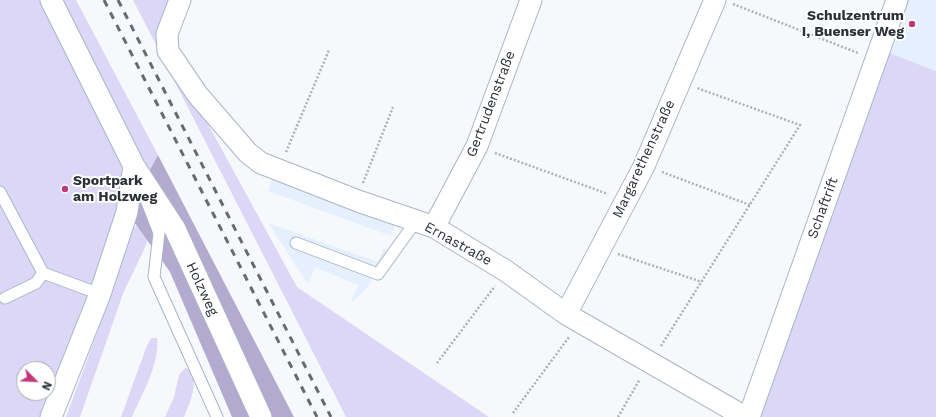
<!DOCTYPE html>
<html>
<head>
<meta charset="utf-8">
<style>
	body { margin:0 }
	#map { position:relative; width:936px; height:417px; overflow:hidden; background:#f6f8fc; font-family:"Work Sans",sans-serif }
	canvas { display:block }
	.north { position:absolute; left:16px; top:361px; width:40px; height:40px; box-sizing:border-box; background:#fff; border:1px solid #abadaf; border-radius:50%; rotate:114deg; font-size:11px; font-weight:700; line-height:16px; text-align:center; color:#2c3137 }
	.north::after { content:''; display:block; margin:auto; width:14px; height:18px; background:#c03a7b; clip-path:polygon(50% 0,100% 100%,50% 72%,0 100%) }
</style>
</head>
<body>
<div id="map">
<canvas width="936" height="417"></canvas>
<div class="north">N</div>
</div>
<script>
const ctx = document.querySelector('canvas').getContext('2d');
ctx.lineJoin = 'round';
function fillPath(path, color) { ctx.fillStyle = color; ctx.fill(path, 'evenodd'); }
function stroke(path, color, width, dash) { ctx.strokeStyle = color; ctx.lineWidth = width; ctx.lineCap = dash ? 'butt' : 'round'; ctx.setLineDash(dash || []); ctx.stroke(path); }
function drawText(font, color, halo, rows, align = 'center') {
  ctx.font = font + ' "Work Sans",sans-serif'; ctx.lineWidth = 4; ctx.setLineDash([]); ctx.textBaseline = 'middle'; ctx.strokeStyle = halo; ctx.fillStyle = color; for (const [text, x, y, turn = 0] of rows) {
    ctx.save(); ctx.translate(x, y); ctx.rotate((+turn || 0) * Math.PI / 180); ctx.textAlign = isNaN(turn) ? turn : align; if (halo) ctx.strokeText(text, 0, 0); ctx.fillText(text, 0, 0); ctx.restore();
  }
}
fillPath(new Path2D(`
	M897,0H936V71L879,49Z
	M272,179L395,224L391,236L268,191Z
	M268,223L378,262L384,248L387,249L368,287L351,303L358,285L315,267L308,284Z`), '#e5f0fe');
fillPath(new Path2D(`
	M0,0H76L158,155L127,212L51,417H0ZM24,369H48V393H24Z
	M133,0H180L168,51L297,287L489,417H346Z
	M879,49L936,71V417H749Z
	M141,223L149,236L143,252L124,291L80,417H66L111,295L129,231Z
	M151,338H157C160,364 142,394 132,417H121L146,348Z
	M185,368L190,369C199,383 190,403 184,417H165L174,397L179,375Z`), '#ddd7f7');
fillPath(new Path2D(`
	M158,155L294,417H232L170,272L127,212Z`), '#b3abcf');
const lane = new Path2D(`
	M0,192L43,273L100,294
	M145,197L159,233L154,277L217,417
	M296,243L378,274L416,221
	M5,298L36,283L43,273`);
const street = new Path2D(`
	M51,0L134,166L175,229L261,417
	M180,0L167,34L168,51L197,94L248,153L261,163L358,201L434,227L506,271L566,314L745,417
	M434,227L477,146L531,0
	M566,314L644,166L715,0
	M51,417L100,294L127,212L134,166
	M749,417L897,0`);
stroke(lane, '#a9b5c5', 13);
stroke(street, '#a9b5c5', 23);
stroke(new Path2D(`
	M733,4L858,53
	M286,152L329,50
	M495,153L608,194
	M662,172L750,205
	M363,183L393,107
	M618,254L702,282
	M661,346L800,125L697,88
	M437,363L495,286
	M513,413L569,337
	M618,417L640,379`), '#aeb1b6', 2.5, [2, 2]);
stroke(lane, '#fff', 11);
stroke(street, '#fff', 21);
stroke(new Path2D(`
	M104,0L317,417
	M118,0L331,417`), '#676b70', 3, [7, 7]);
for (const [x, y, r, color] of [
	[912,24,4,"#c03a7b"],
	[65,189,4,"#c03a7b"]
]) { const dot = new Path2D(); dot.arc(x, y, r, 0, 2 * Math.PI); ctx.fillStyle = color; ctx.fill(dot); stroke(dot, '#fff', 1.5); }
drawText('bold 14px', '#2c3137', '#fff', [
	["Schulzentrum",904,16],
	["I, Buenser Weg",904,32],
	["Sportpark",73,181,"left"],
	["am Holzweg",73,197,"left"]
], 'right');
drawText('14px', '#2c3137', '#fff', [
	["Gertrudenstraße",491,104,-69],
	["Margarethenstraße",644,159,-65],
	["Schaftrift",823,208,-70],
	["Ernastraße",458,244,29],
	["Holzweg",202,289,65]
]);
</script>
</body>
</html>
